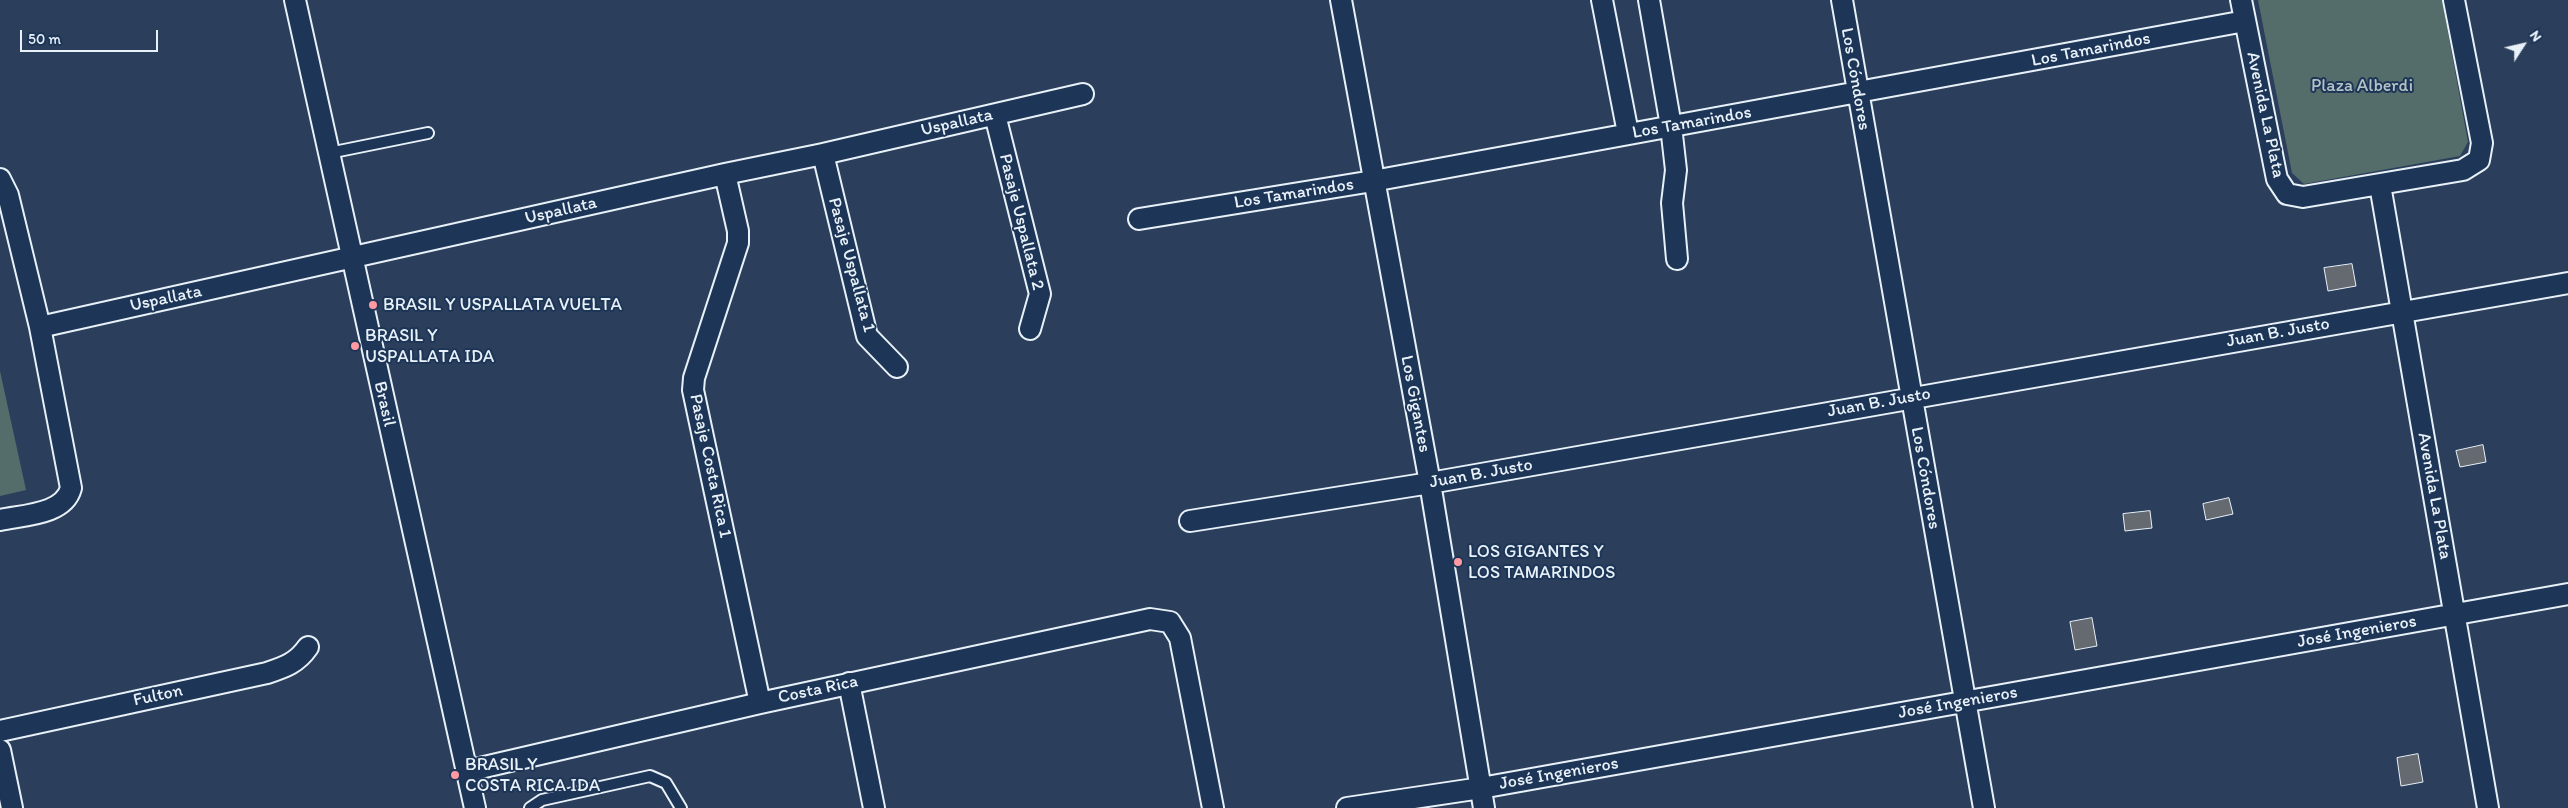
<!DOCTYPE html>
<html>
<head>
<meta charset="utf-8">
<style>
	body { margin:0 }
	#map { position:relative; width:2568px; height:808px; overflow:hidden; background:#2b3f5c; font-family:Itim,sans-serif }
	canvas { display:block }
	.north { position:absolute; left:2498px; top:20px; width:50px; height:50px; -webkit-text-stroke:4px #1d3557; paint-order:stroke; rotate:55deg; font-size:14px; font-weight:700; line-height:20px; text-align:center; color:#e8f1f8 }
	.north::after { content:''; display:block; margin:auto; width:18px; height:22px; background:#e8f1f8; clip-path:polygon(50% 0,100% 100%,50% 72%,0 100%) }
	.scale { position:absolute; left:20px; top:30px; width:138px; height:22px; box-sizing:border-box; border:2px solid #e8f1f8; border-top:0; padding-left:6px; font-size:15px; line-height:18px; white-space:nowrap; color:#e8f1f8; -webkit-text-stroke:4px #1d3557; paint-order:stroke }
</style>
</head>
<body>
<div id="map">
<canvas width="2568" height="808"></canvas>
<div class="north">N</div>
<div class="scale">50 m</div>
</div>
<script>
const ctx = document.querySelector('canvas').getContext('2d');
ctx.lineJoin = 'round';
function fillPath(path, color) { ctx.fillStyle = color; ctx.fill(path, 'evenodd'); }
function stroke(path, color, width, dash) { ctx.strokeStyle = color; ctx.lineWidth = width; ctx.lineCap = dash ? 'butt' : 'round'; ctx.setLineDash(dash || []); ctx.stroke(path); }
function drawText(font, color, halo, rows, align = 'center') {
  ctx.font = font + ' Itim,sans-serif'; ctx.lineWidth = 4; ctx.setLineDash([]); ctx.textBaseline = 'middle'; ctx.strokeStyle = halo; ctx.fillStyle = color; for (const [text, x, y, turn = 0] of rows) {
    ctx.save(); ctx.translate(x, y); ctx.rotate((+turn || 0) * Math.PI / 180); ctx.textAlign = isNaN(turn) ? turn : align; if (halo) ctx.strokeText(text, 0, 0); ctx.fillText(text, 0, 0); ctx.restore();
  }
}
fillPath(new Path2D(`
	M2258,0H2442L2468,142L2460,156L2304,184L2292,173Z
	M0,371L26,490L0,496Z`), '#546d6a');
const building = new Path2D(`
	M2352,264L2356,286L2328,291L2324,268Z
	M2483,445L2486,462L2460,467L2456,451Z
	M2229,498L2233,514L2206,520L2203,504Z
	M2150,511L2152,528L2125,531L2123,514Z
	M2092,618L2097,646L2075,650L2070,622Z
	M2418,754L2423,782L2401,786L2397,758Z`);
fillPath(building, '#656970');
stroke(building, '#e8f1f8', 1);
const lane = new Path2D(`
	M329,153L428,133
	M530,808L542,800L650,776L666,783L681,808`);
const street = new Path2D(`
	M295,0L475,808
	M1341,0L1430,483L1484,808
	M1602,0L1628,133
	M1649,0L1671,126L1676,170L1672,203L1677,259
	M1842,0L1984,808
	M2241,0L2277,179L2287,194L2303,197L2463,170L2479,160L2482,143L2454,0
	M995,115L1040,294L1030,329
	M823,154L867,336L897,367
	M725,174L738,231V243L694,378L693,390L760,703
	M0,179L8,195L40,327L71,488C64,515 23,515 0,520
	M2380,185L2488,808
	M1139,219L1373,181L2245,21
	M40,327L725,174L823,154L1083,94
	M1190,521L1430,483L2568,283
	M849,683L874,808
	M0,731L267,673C285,667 297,663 308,647
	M0,750L12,808
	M467,771L760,703L1150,619L1170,622L1180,638L1213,808
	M1347,808L1481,788L2568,594`);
stroke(lane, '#e8f1f8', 14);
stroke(street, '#e8f1f8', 24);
stroke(lane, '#1d3557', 10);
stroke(street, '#1d3557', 20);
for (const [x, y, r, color] of [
	[373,305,5,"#ff9aa2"],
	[355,346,5,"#ff9aa2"],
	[1458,562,5,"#ff9aa2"],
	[455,775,5,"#ff9aa2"]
]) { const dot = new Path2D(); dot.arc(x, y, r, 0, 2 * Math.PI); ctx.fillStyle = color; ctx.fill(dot); stroke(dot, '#1d3557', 2); }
drawText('18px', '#e8f1f8', '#1d3557', [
	["Los Tamarindos",2091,50,-11],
	["Los Cóndores",1855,79,80],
	["Avenida La Plata",2265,115,78],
	["Uspallata",957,123,-13],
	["Los Tamarindos",1692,123,-10],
	["Los Tamarindos",1294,194,-9],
	["Uspallata",561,211,-13],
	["Pasaje Uspallata 2",1021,222,76],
	["Pasaje Uspallata 1",851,265,75],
	["Uspallata",166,299,-12],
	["Juan B. Justo",2278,333,-10],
	["Juan B. Justo",1879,403,-10],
	["Brasil",384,404,77],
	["Los Gigantes",1415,404,79],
	["Pasaje Costa Rica 1",710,466,78],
	["Juan B. Justo",1481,474,-10],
	["Los Cóndores",1925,478,80],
	["Avenida La Plata",2434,496,80],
	["José Ingenieros",2357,632,-10],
	["Costa Rica",818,690,-12],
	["Fulton",158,696,-12],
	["José Ingenieros",1958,703,-10],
	["José Ingenieros",1559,774,-10]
]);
drawText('18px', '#b4c3c6', '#1d3557', [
	["Plaza Alberdi",2362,86]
]);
drawText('18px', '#e8f1f8', '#1d3557', [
	["BRASIL Y USPALLATA VUELTA",383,305],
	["BRASIL Y",365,336],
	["USPALLATA IDA",365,357],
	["LOS GIGANTES Y",1468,552],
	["LOS TAMARINDOS",1468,573],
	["BRASIL Y",465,765],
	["COSTA RICA IDA",465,786]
], 'left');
</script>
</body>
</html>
